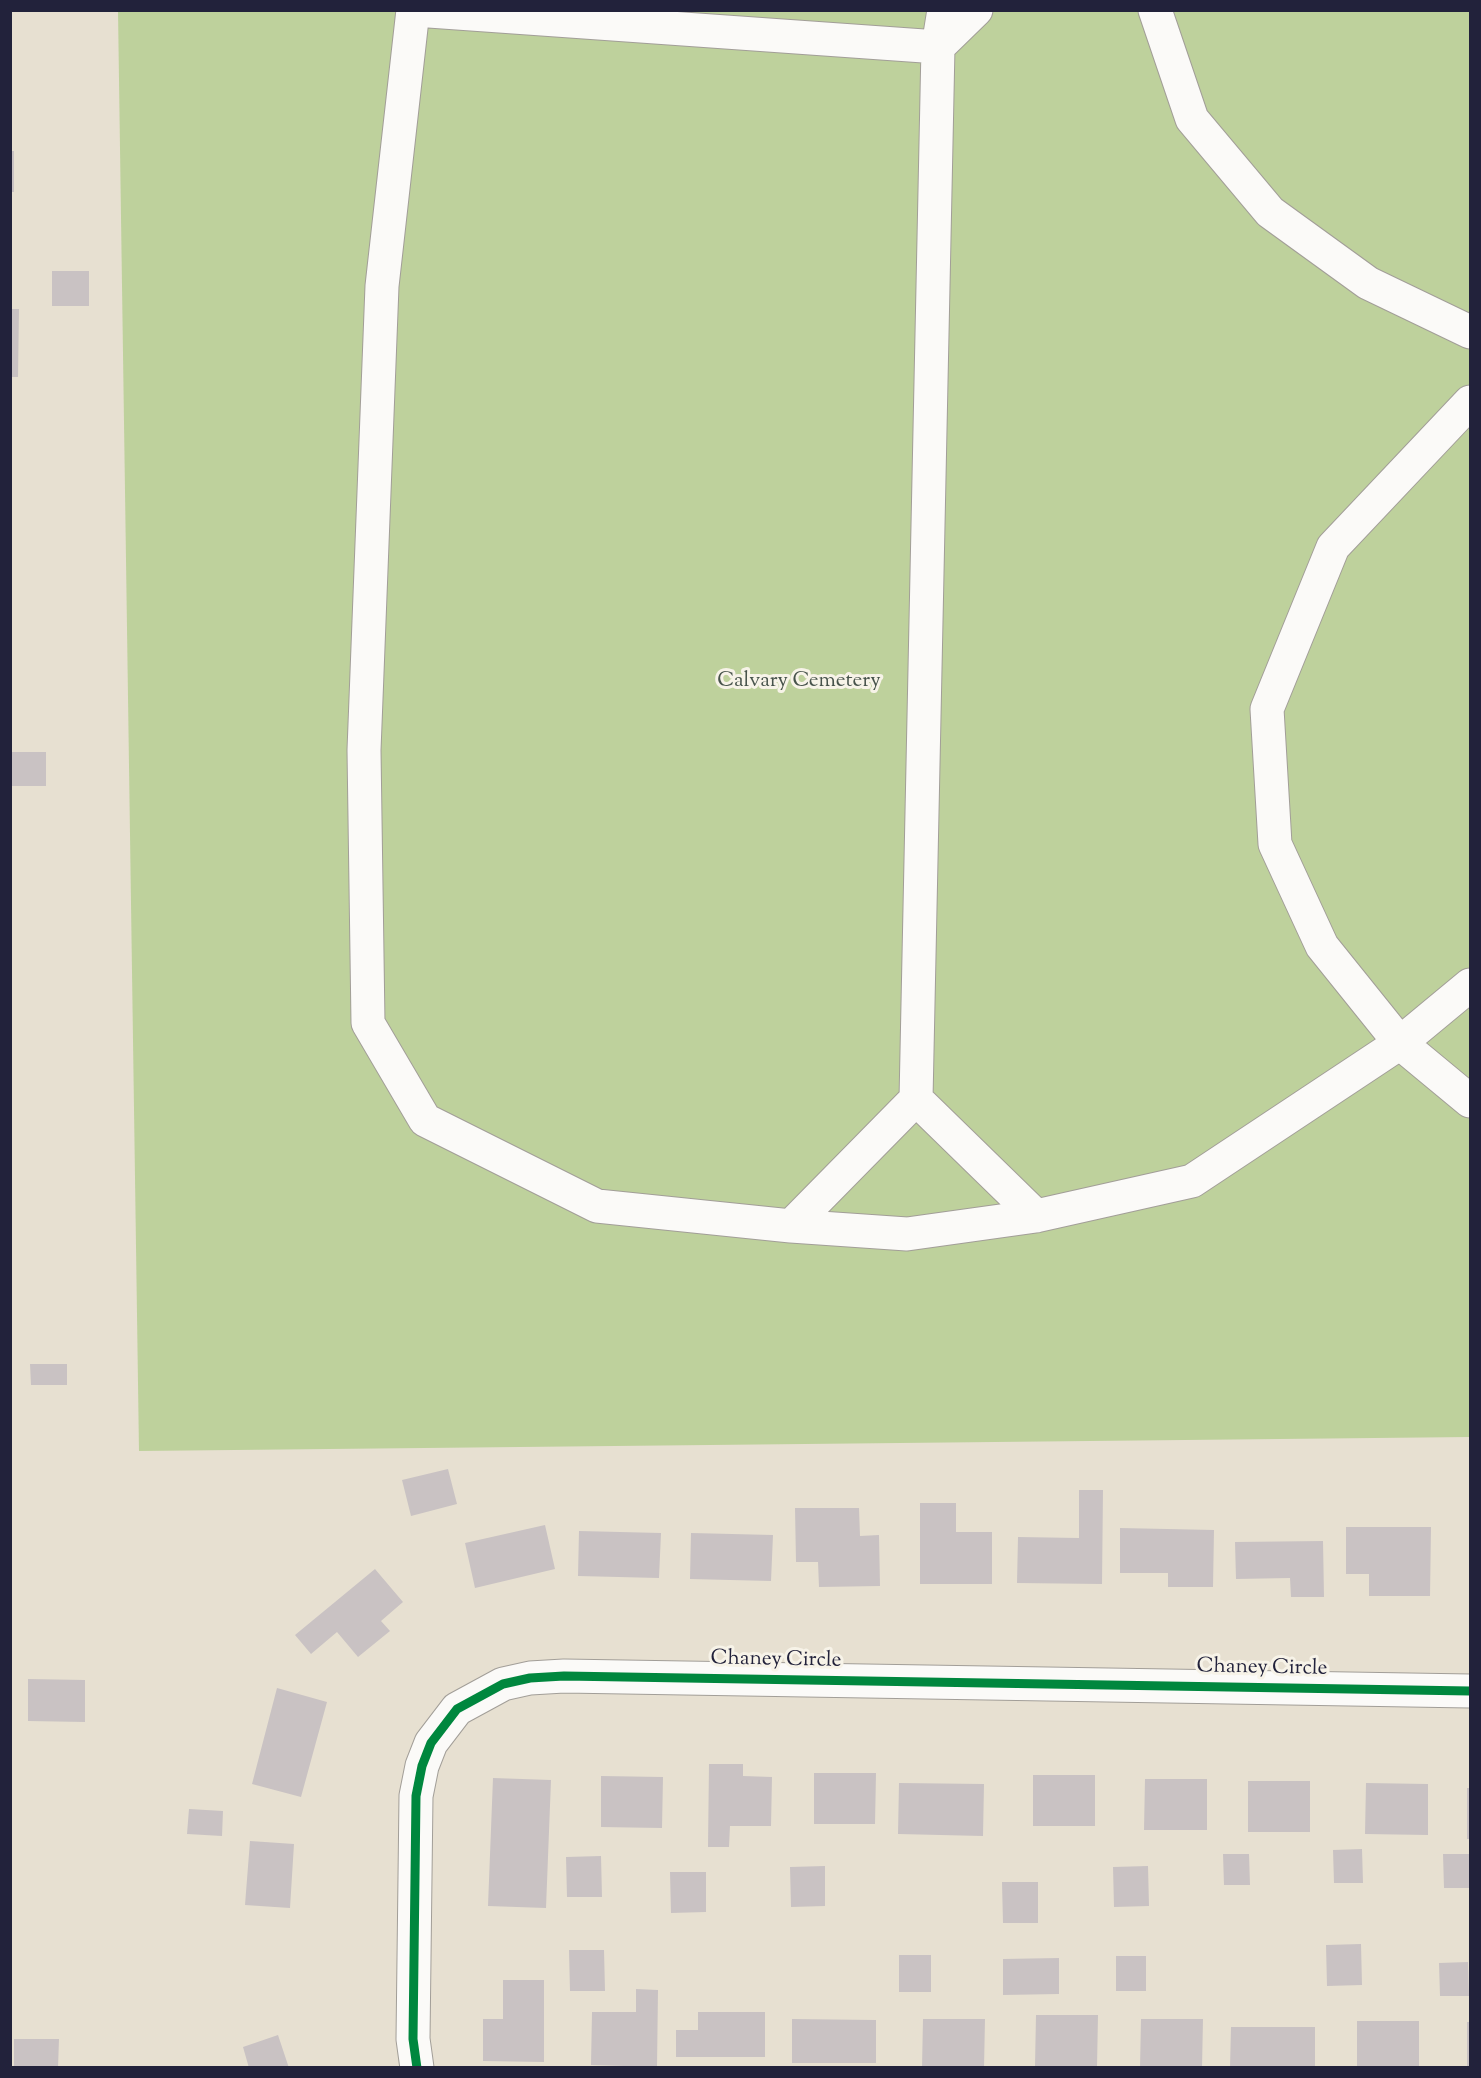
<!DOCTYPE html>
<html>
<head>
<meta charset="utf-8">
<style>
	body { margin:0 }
	#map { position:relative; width:1481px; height:2078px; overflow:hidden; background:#e7e0d1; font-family:"Sorts Mill Goudy",serif }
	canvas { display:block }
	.frame { position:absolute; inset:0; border:12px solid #22223b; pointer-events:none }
</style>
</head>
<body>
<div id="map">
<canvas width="1481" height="2078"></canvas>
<div class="frame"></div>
</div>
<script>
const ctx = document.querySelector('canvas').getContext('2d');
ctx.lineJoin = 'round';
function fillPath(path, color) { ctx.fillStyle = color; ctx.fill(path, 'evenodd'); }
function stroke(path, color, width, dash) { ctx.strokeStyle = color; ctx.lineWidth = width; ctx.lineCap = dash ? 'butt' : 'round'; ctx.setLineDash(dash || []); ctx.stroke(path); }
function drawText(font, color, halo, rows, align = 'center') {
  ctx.font = font + ' "Sorts Mill Goudy",serif'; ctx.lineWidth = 6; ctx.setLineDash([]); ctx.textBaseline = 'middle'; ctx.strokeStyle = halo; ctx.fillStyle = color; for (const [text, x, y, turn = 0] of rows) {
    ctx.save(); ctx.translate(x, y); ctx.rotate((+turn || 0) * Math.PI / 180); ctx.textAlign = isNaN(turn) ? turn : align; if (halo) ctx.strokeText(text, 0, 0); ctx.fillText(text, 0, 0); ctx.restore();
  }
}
fillPath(new Path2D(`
	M118,11H1470V1437L139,1451Z`), '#bed19c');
fillPath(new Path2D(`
	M10,151H14V192H10Z
	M52,271H89V306H52Z
	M10,309H19L18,377H10Z
	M10,752H46V786H10Z
	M30,1364H67V1385H31Z
	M448,1469L457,1504L411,1516L402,1480Z
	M1079,1490H1103L1102,1584L1017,1583L1018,1537L1079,1538Z
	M920,1503H956V1532H992V1584H920Z
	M795,1508H859L860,1536L879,1535L880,1586L819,1587L818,1562H796Z
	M545,1525L555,1569L475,1588L465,1543Z
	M1346,1527H1431L1430,1596H1369V1574H1346Z
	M1120,1528L1214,1530L1213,1587H1168V1573H1120Z
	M579,1531L661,1533L659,1578L578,1576Z
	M691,1533L773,1535L771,1581L690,1579Z
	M1323,1541L1324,1597H1291L1290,1578L1236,1579L1235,1542Z
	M375,1569L403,1602L381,1621L390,1631L358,1657L337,1632L311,1654L295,1635Z
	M28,1679L85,1680V1722L28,1721Z
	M277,1688L327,1702L301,1797L252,1784Z
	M709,1764H743V1776L772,1777L771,1826H730L729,1847H708Z
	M814,1773H876L875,1824H814Z
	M1033,1775H1095V1826H1033Z
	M601,1776L663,1777L662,1828L601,1827Z
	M493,1778L551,1780L546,1908L488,1906Z
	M1145,1779H1207V1830H1144Z
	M1248,1781H1310V1832H1248Z
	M899,1783L984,1784L983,1836L898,1834Z
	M1366,1783L1428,1784V1835L1365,1834Z
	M1467,1788H1470V1839H1467Z
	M189,1809L223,1811L222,1836L187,1834Z
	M250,1841L294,1844L290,1908L245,1905Z
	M1362,1849L1363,1883H1334L1333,1850Z
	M1223,1854H1249L1250,1885H1224Z
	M1443,1854H1470V1888H1444Z
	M601,1856L602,1897H567L566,1857Z
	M825,1866V1906L791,1907L790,1867Z
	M1148,1866L1149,1906L1114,1907L1113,1867Z
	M670,1872H706V1912L671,1913Z
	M1002,1882H1038V1923H1003Z
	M1361,1944L1362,1985L1327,1986L1326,1945Z
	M569,1950H604L605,1991H570Z
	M899,1955H931V1992H899Z
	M1116,1956H1146V1991H1116Z
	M1059,1958V1994L1003,1995V1959Z
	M1468,1962L1469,1996H1440L1439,1963Z
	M503,1980H544V2062L483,2061V2019H503Z
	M636,1989L658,1990L657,2067L591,2065L592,2012H636Z
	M698,2012H765V2057H676V2030H698Z
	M1036,2015H1098L1097,2067L1035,2066Z
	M792,2019L876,2020V2063H792Z
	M923,2019H985L984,2068H922Z
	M1141,2019H1203L1202,2068H1140Z
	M1357,2021H1419V2068H1357Z
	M1467,2022H1470V2068H1467Z
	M1231,2027H1315V2068H1230Z
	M278,2035L289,2068H249L243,2047Z
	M14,2039H59L58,2068H14Z`), '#c9c2c3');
const minor = new Path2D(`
	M413,10L382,286L364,750L368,1023L425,1120L597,1206L791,1226L907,1234L1036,1216L1192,1181L1400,1043L1470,985
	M415,10L938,47L976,10
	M1155,10L1192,119L1270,212L1368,283L1470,332
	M1470,402L1333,547L1267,709L1275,844L1322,946L1400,1043L1470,1101
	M916,1099L1036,1216
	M791,1226L916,1099L938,47L944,10
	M417,2068L413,2039L416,1796L422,1766L431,1743L457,1709L503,1684L530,1678L564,1676L1470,1691`);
stroke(minor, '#a29e98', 35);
stroke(minor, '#fbfaf8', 33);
stroke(new Path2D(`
	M417,2068L413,2039L416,1796L422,1766L431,1743L457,1709L503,1684L530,1678L564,1676L1470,1691`), '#00873e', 9);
drawText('21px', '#47534b', '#f7f3e8', [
	["Calvary Cemetery",799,682]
]);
drawText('21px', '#22223b', '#f7f3e8', [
	["Chaney Circle",776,1661,1],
	["Chaney Circle",1262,1669,1]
]);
</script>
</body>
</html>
